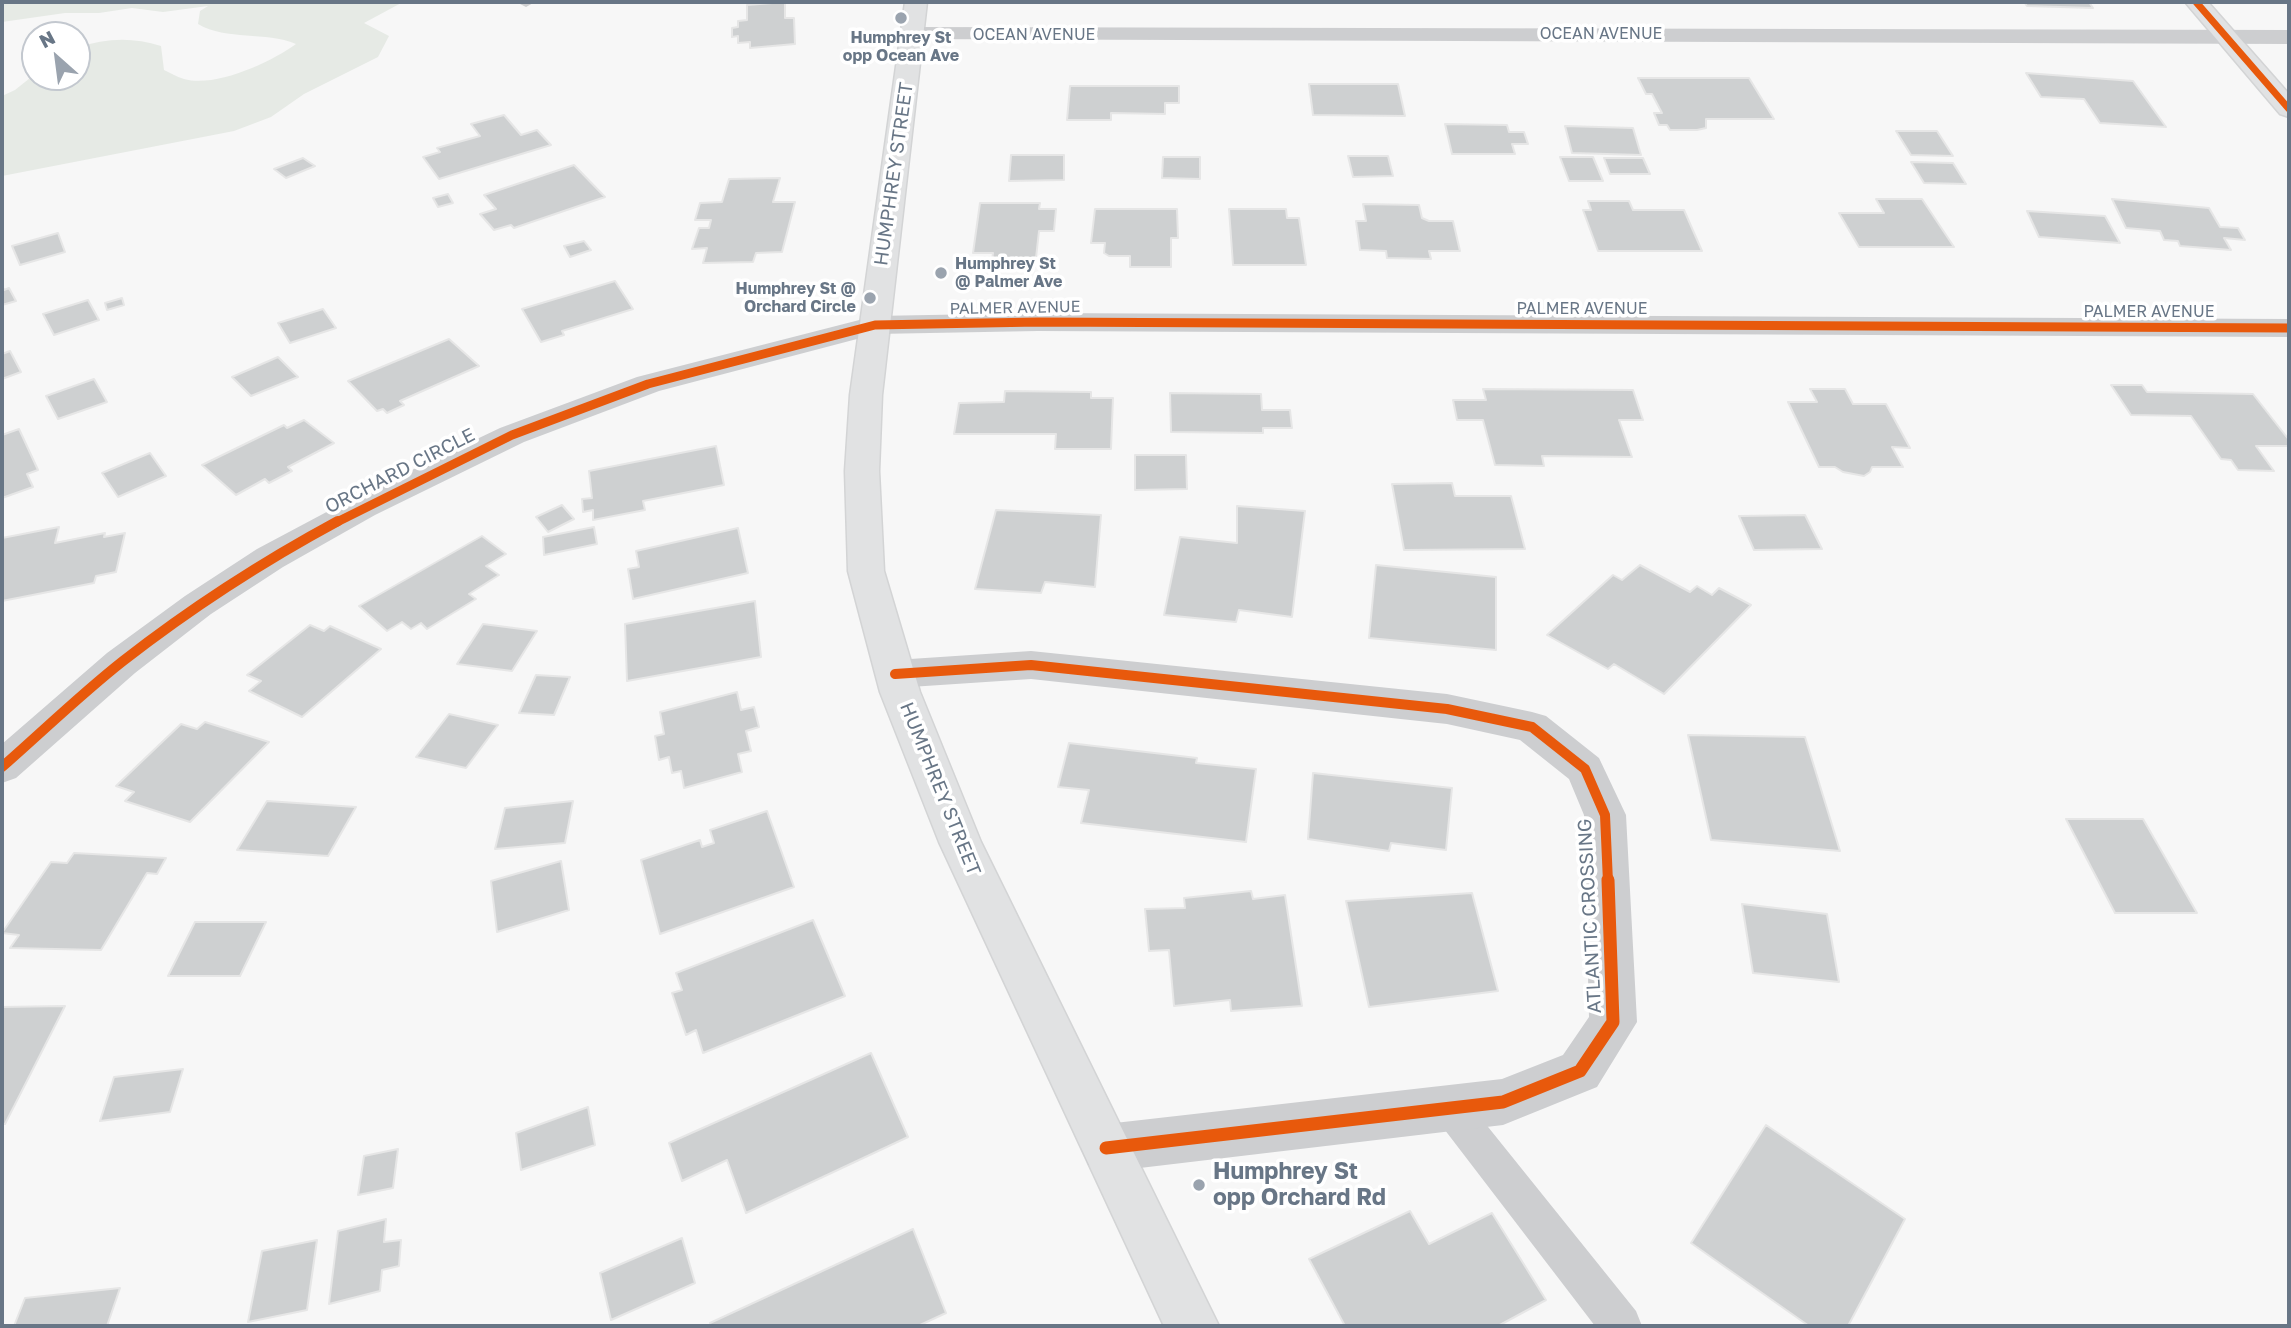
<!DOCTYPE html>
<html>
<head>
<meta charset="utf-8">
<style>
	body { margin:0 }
	#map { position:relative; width:2291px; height:1328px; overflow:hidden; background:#f7f7f7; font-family:"Golos Text",sans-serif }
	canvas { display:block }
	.frame { position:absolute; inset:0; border:4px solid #687686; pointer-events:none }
	.north { position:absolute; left:21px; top:21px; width:70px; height:70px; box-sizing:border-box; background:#fff; border:2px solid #c3c8cf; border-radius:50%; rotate:332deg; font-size:19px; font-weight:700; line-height:28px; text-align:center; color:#687686 }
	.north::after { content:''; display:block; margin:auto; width:24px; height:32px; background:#9aa3ae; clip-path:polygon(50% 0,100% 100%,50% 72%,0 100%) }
</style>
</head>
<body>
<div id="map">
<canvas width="2291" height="1328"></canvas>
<div class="frame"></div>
<div class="north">N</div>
</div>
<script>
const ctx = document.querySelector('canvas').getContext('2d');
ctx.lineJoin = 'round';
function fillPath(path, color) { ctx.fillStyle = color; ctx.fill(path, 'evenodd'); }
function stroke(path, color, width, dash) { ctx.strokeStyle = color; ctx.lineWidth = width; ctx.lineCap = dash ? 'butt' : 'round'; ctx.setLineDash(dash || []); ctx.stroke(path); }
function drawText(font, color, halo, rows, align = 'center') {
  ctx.font = font + ' "Golos Text",sans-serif'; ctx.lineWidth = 7; ctx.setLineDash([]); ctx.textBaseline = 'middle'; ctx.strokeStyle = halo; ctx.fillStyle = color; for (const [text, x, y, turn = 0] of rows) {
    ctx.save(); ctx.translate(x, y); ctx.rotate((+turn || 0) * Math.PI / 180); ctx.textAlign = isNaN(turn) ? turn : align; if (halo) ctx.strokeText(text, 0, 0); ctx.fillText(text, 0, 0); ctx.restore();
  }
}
fillPath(new Path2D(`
	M2,2H403L364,23L389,36L378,57L304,94L271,117L234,131L2,176V96L15,90L35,74V77H77V48C106,38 132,37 161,46L164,70C171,73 177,77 184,79C216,88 271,62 296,44C265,31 227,41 198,24L200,11L208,6L163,12L132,8L99,13H65L2,22Z`), '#e6eae5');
const building = new Path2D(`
	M785,2V18H794L795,44L750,48V42L738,43V36L732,37V28L738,27V21L747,20V5Z
	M2024,2H2089L2093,8L2027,6Z
	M2026,73L2133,81L2166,127L2100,123L2084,99L2041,97Z
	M1638,78H1749L1774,119H1706V128L1697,130H1670L1667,125H1659L1654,113H1662L1652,94H1646Z
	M1309,84H1398L1405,116L1313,115Z
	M1070,86H1179V103H1165V114L1111,113V120H1067Z
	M504,115L521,135L537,130L551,145L439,179L423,157L440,152L437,148L480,136L471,124Z
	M1445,124L1507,125L1509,132H1524L1528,144H1512L1515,154H1452Z
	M1565,126L1633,128L1641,155L1572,153Z
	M1896,131H1937L1953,156L1911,155Z
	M1011,155H1064V180L1009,181Z
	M1348,156H1388L1393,176L1353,177Z
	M1163,157H1200V179L1162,178Z
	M1560,157H1593L1603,181H1569Z
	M303,158L315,166L286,178L274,169Z
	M1604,158H1643L1650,174H1610Z
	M1911,162L1953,163L1966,184L1924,183Z
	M574,165L605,197L514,228L511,225L494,230L480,214L496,209L484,195Z
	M780,178L773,202H795L782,252L756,253L753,262L703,263L707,248L692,249L699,228H709L711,220H695L700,203L722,202L729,179Z
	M448,194L453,203L438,207L433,198Z
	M1876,199H1922L1954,247H1859L1839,213H1884Z
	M2112,199L2209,208L2220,227L2238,228L2245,240L2224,238L2231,250L2180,246L2178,241L2164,240L2160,231L2126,228Z
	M1588,201H1629L1633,210H1684L1702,251H1598L1583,210H1591Z
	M980,203H1040L1039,209H1056L1054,231H1039L1035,267H991L993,253H973Z
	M1363,204L1419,205L1422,218L1429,221H1453L1460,251H1429L1431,259L1387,258L1386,251L1360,250L1356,221H1366Z
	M1095,209H1177L1178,238H1171V267H1130V256H1109L1104,253L1105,243H1091Z
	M1229,209H1286L1287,218H1299L1306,265H1233Z
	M2027,211L2105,216L2120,243L2039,237Z
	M58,233L65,252L20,265L12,246Z
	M584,241L591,250L570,257L564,246Z
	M615,281L633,309L562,331L564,335L541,342L522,309Z
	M2,285L4,290L9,288L16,301L2,305Z
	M122,298L124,305L107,310L105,303Z
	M88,300L99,320L54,335L43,314Z
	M323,309L336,328L290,343L278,323Z
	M449,339L479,366L400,401L404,405L387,413L383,409L377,411L348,381Z
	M10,351L21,372L2,379V354Z
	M278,357L298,377L251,396L232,377Z
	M94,379L107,402L58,419L46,396Z
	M2111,385H2142L2147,392L2253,394L2289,440V446H2256L2274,471L2238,470L2231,460L2221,459L2191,416L2131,415Z
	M1483,389L1633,390L1643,420H1619L1632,457L1542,456L1544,466L1495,465L1483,420H1457L1453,400H1486Z
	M1810,389H1845L1853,404H1886L1910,448L1892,447L1903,467H1872L1870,472L1864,476L1843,472L1835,467H1819L1788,402H1817Z
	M1005,391L1091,392V398H1113L1111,449H1055L1056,434H954L959,403L1004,402Z
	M1170,393L1261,394L1262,410H1290L1292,428H1263V433L1171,432Z
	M304,420L334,443L288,467L292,471L269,483L265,479L236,495L202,465L284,425L287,428Z
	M19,429L38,470L27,474L33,487L2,498V435Z
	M716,446L724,485L643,501L645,510L593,520V510L583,512L582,499L592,498L589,471Z
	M150,453L166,476L118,497L102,473Z
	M1135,455H1186L1187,489L1135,490Z
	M1452,483L1455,496H1511L1525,549L1404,550L1392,484Z
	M562,505L574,519L548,532L536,517Z
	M1237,506L1305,511L1292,617L1239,610L1236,622L1164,615L1180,537L1237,543Z
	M996,510L1101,515L1095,587L1045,582L1041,593L975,589Z
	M1805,515L1822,549L1754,550L1739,516Z
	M59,527L55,543L105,533L104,537L125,533L116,572L96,576L94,583L2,601V538Z
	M594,527L597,544L544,555L543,537Z
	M738,528L748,573L633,599L628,569L639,567L636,551Z
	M482,536L506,554L486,566L499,575L469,594L476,599L427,629L421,623L411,629L402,622L387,631L359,606Z
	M1376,565L1496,577V650L1369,638Z
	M1640,565L1690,592L1697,586L1712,595L1719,588L1751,605L1664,694L1614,664L1608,669L1547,635L1613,575L1622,580Z
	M755,601L761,657L627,681L625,624Z
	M483,624L537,631L512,671L457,664Z
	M310,625L324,631L330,626L381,649L302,717L249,691L261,681L247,675Z
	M536,675L570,677L554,715L519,713Z
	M737,692L741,710L754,707L759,727L746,731L751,751L738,754L742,772L684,788L681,771L672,773L669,757L659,760L655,736L664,734L660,712Z
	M449,714L498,725L466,768L416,757Z
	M205,722L269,742L190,822L125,801L134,792L116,786L181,724L197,729Z
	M1688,735L1805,737L1840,851L1711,840Z
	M1069,743L1197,758L1196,763L1256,769L1246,842L1081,823L1089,790L1058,787Z
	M1313,773L1452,788L1446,850L1391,843L1389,851L1308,839Z
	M267,801L356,807L328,856L237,850Z
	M573,801L565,843L495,849L505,808Z
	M767,811L794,887L660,934L641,860L700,840L702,847L714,843L710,830Z
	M2066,819H2143L2197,913H2115Z
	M74,853L166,858L157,874L147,873L101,950L10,948L19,935L2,933L51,862L67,863Z
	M561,861L569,910L497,932L491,881Z
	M1251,891L1253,899L1285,895L1302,1006L1231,1011L1230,1000L1174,1006L1169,950L1149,951L1145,909L1185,908L1184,898Z
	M1472,893L1498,991L1369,1007L1346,901Z
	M1742,904L1827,914L1839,982L1753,973Z
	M813,920L845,996L703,1053L696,1030L686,1035L672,993L682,990L676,973Z
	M195,922H266L240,976H168Z
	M65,1006L5,1124H2V1007Z
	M871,1053L908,1137L746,1213L727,1160L682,1181L669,1143Z
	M183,1069L170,1112L100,1121L114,1077Z
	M588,1107L595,1145L521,1170L516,1133Z
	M1766,1125L1905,1219L1848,1326H1809L1691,1243Z
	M398,1149L393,1188L358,1195L364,1156Z
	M1410,1211L1429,1244L1492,1213L1546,1300L1498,1326H1345L1309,1259Z
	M386,1219L384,1242L401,1240L399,1266L382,1270L380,1291L329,1304L338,1231Z
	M913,1229L946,1313L918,1326H711L710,1323Z
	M682,1238L695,1283L611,1320L600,1273Z
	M317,1240L307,1310L248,1322L262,1251Z
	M120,1288L107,1326H14L25,1298Z`);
fillPath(building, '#ced0d1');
stroke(building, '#e6e6e6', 2);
const secondary = new Path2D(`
	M905,2H927L882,395L879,471L884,571L920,692L981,842L1219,1326H1164L939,842L880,692L848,571L845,471L850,395Z`);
const primary = new Path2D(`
	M2185,2H2208L2289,94V117L2280,114Z`);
stroke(secondary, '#d3d4d5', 3);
stroke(primary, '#d3d4d5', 3);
fillPath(new Path2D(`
	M516,2H535L526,7Z
	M1451,1091L1464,1097L1636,1311L1642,1326H1595L1438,1121L1432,1109L1438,1097Z`), '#cdced0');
fillPath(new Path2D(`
	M913,27L2289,30V44L905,39L901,34L905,29Z
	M1038,313L2289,319V337L1038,331L876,334L659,391L524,442L375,515L283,567L211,614L135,673L16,778L2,783V744L107,653L185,596L257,549L351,499L500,428L637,377L875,316Z
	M1031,651L1447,694L1532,712L1546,716L1599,758L1626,815L1637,1022L1597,1087L1503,1125L1106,1172L1088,1165L1081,1148L1088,1131L1106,1124L1502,1079L1563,1055L1589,1017L1584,815L1569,779L1520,740L1447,724L1031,679L895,688L881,684L876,674L881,664L895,660Z`), '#cdced0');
fillPath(secondary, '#e1e2e3');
fillPath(primary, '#e1e2e3');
stroke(new Path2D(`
	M2196,2L2289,109`), '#e8590c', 7);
stroke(new Path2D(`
	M335,523L512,435L648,384L875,325L1038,322L2289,328`), '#e8590c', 9);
stroke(new Path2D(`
	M895,674L1031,665L1447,709L1532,727L1585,769L1605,815L1608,882
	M2,767C42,732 81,694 123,661C191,608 262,562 338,521`), '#e8590c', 10);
stroke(new Path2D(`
	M1106,1148L1503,1102L1580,1071L1613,1022L1608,880`), '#e8590c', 13);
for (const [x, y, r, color] of [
	[901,18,7,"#9aa3ae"],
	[941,273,7,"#9aa3ae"],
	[870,298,7,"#9aa3ae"],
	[1199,1185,7,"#9aa3ae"]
]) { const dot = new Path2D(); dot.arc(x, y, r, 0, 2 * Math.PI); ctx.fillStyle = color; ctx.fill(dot); stroke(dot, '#fff', 2.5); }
drawText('16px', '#687686', '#fff', [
	["OCEAN AVENUE",1601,34],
	["OCEAN AVENUE",1034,35],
	["PALMER AVENUE",1015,308,-1],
	["PALMER AVENUE",1582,309],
	["PALMER AVENUE",2149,312]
]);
drawText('bold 16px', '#687686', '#fff', [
	["Humphrey St",901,38],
	["opp Ocean Ave",901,56],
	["Humphrey St",955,264,"left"],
	["@ Palmer Ave",955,282,"left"],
	["Humphrey St @",856,289,"right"],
	["Orchard Circle",856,307,"right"]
]);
drawText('19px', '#687686', '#fff', [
	["HUMPHREY STREET",894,174,-82],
	["ORCHARD CIRCLE",400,471,-27],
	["HUMPHREY STREET",940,789,68],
	["ATLANTIC CROSSING",1590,916,-93]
]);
drawText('bold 23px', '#687686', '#fff', [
	["Humphrey St",1213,1172],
	["opp Orchard Rd",1213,1198]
], 'left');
</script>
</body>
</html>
